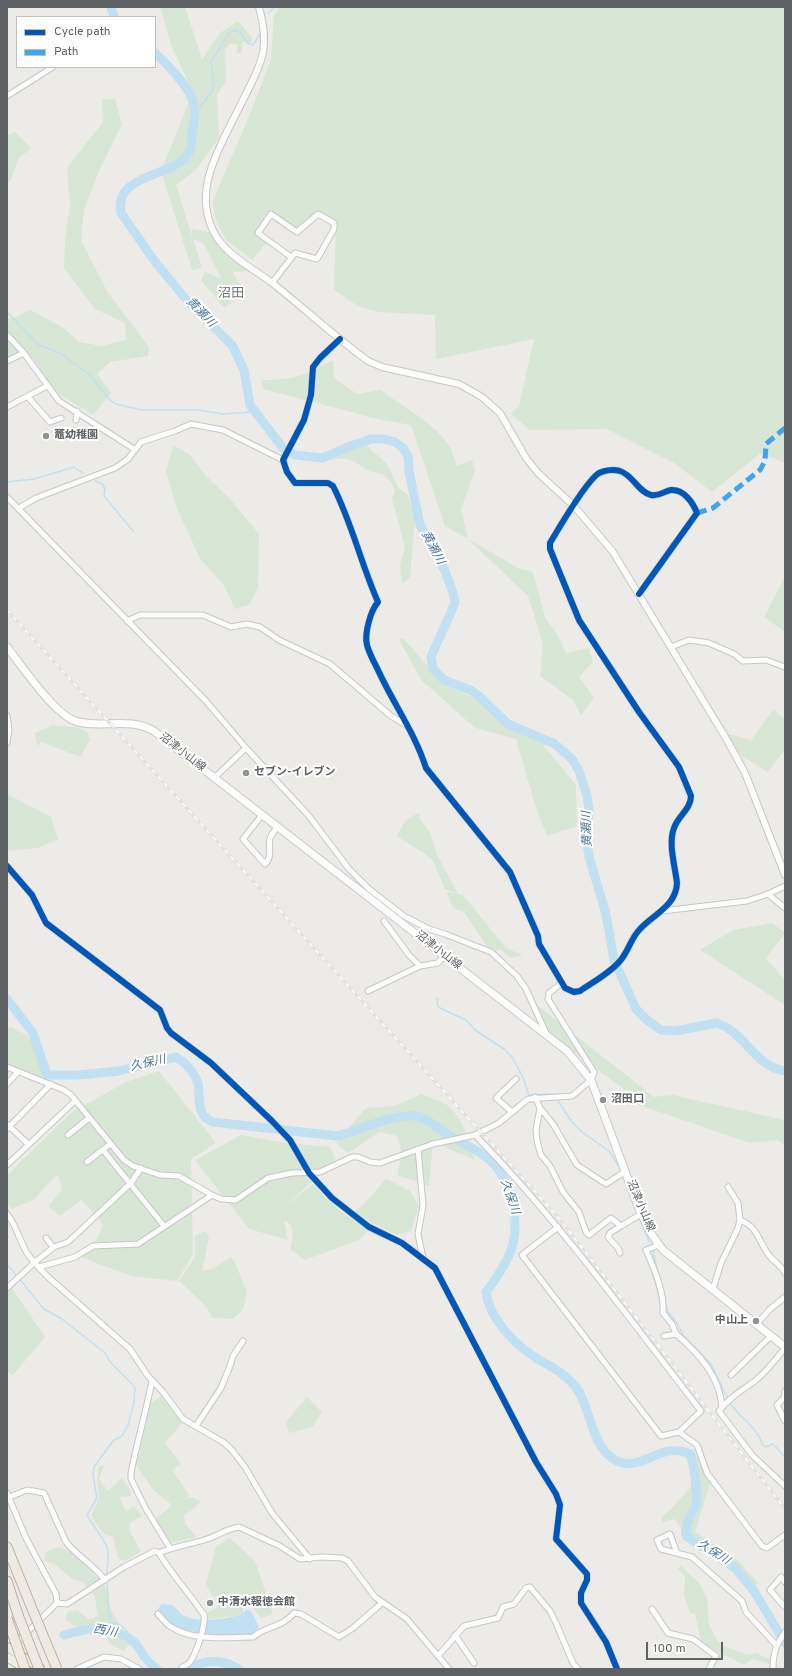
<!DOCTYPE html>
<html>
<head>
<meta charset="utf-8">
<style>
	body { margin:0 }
	#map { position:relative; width:792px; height:1676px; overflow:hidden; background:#ecebe8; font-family:Overpass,sans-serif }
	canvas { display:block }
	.frame { position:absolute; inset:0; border:8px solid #5e6164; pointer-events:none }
	.legend { position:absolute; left:16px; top:16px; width:140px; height:52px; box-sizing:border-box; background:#fff; border:1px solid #bfc0c1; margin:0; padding:5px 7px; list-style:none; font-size:12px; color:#5e6164 }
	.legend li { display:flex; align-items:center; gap:8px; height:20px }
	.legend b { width:20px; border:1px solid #bfc0c1 }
	.scale { position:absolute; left:646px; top:1642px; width:77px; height:18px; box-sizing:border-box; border:2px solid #5e6164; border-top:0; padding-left:5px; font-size:12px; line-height:14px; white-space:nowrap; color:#5e6164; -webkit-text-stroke:3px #fff; paint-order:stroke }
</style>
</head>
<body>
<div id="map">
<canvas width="792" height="1676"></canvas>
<div class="frame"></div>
<ul class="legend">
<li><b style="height:5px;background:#0057b8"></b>Cycle path</li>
<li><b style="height:5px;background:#41a5ee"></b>Path</li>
</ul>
<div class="scale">100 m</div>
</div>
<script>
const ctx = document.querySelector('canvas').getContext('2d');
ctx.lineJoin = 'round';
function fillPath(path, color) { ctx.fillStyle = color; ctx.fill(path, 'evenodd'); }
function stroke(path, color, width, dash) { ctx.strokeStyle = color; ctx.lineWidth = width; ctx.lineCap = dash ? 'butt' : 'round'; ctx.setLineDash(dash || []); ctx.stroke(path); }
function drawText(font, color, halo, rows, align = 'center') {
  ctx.font = font + ' Overpass,"Noto Sans JP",sans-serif'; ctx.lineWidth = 4; ctx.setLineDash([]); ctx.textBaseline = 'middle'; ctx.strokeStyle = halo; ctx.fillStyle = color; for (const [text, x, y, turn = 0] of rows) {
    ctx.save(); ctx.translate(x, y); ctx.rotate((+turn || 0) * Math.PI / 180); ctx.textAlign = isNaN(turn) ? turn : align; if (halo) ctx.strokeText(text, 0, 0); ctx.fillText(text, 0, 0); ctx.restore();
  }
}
fillPath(new Path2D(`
	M160,7H185L202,59L220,33L238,21L252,38L251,43L243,42L241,53H237V44H230L225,50L226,82L217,95L219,138L195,171L176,185L192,236V229L209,232L217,237L219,245L250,271L233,272L244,293L224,308L201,280L205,272L221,278L203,243L193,239L202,268L192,270L161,171L193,92L172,47Z
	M279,7H785V463L761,453L712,492L674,463L607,429L530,430L511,414L519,406L534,339L436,359L435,315L379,312L358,306L334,290L336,224L318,215L297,232L271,214L258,233L268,241L252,260L225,239L214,216L213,200L249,117L271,59L274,16Z
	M102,99H115L122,124L99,171L84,210L81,240L108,293L149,347L148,356L110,362L97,374L111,393L93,415L53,390L34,359L23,352L7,360V319L17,317L30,310L62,327L79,342L102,346L126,340L125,323L95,309L64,268L65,239L70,204L67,168L103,122Z
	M15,132L31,148L18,159L11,180L7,184V135Z
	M333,360L334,378L357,394L381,390C403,408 430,419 447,443C452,449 454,459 457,466L472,460L475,471L461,509L468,539L518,568L533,572L545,617L558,636L566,653L589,648L593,662L579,677L594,698L581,715L573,700L540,676L543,644L528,596L468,539L445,526L411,425L382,420L263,389L262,380C294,380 305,375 333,360Z
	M364,443L387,464L398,487L408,495L410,502L415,519L410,578L402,584L400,565L405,547L392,498L395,491C392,483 388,476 379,473C377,472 373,473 370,471C353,462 352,456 330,460V455L348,447Z
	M173,446L189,454L206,476L229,498L259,534L258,588L249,605L235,609L224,585L200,559L177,508L166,472Z
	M785,576V632L764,617Z
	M399,639H404L443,684L476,699L503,720L535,735L576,785L577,826L547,836L536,808L516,739L476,728L473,726L421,680Z
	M773,710L785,719V752L784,751L768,772L742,756L725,733L751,740Z
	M52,725L80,728L88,733L90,740L80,757L42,742L37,746L35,733Z
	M7,794L51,817L58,839L38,848L7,851Z
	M420,812L419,818L429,831L438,857L458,894L463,895L506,948L523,955L511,958L500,949L495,952L488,948L464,912L453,908L446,892L457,894L445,889L432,859L397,836L405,821Z
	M772,923L785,933L766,958L785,980V1005L700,950L733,930Z
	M537,1005L654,1097L673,1095L785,1120V1146L777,1140L750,1143L636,1104L629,1093L546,1032Z
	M10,1027L27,1035L42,1056L41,1078L7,1064V1031Z
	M159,1071L216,1143L191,1159L193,1254L177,1281L131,1276L75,1255L93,1246L103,1226L97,1216L81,1200L60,1216L48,1206L62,1190L58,1175L52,1179L35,1199L12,1209L7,1203V1175L72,1112L126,1082Z
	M421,1094C428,1097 436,1099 442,1102C462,1112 468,1140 475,1160L433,1142L429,1186L397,1175L402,1155L397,1136L380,1132L348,1153L336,1143L366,1108L395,1106Z
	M241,1135L287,1143L330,1147L336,1160L283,1208L313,1184L330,1202L348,1217L364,1204L386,1179L410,1191L419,1206L411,1231L397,1235L374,1224L359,1240L305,1260L290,1249L293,1236L291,1225L284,1220L288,1240L249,1229L195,1160Z
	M205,1231L209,1237L202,1271L212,1269L231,1257C238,1266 241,1280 247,1291L243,1310L232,1319L212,1318L206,1306L179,1281L195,1257V1236Z
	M7,1281L45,1337L13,1375L7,1372Z
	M161,1396L182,1423L165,1443L181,1464L172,1470L190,1496L183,1500L192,1497L200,1502L191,1511L184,1515L185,1524L197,1537L170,1543L156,1519L172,1505L154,1491L136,1465L150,1404Z
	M307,1397L322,1412L312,1427L289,1433L286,1422Z
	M693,1449L710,1483L695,1532L738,1560L758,1583L755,1588L731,1567L686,1536L675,1519L663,1522L661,1517L672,1508L690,1488L692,1475L696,1470L689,1451Z
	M99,1466H104L99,1479L108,1491L122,1478L131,1491V1496L120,1497L126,1512L134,1506L142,1516L131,1522L129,1530L141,1551L125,1561L118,1558L113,1537L104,1534L91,1516L99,1499L97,1479Z
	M230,1538L255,1561L273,1614L261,1618L241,1594L213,1597L206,1584L216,1546Z
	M58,1547L71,1551L89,1565L93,1573L105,1585L110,1608L130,1643L124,1651L109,1643L102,1629L74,1626L65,1620L68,1612L77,1610L89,1619L98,1616L95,1597L83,1582L74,1580L54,1564L45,1561L46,1552Z
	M681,1566L699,1583L707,1598L709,1625L718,1641L726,1647L749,1655L756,1653L771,1660L773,1665L752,1659L745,1665L721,1654L701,1642L695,1614L690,1613L684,1595L685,1577L678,1568Z
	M243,1598V1613L237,1616L207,1619L208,1612L218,1607V1600Z`), '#d8e6d5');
fillPath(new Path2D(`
	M162,1604L173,1605C177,1609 181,1615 186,1617C197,1622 241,1620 246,1610L251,1611L259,1627L253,1635L216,1636L175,1628L157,1610Z`), '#c1e0f1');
stroke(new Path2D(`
	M268,13L275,7
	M196,111C216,85 216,97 211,62L229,33L235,30L242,34L247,43L253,45L260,34
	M7,312L39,345L60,353L82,369L92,378L109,399L116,404L142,410H199L222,414L254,412
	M95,481L102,484L105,489L104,496L133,531
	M7,482L34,479L74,467L83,473
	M436,998L438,1000L437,1005L440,1008L466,1020L475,1030L504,1049L512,1057L522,1075L529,1095L551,1094
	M558,1101L572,1122L582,1132L609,1151L618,1165
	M627,1185L631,1196
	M640,1220L650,1244
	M653,1251L658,1273
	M7,1264L44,1309L62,1319L105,1353L111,1363L135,1387L134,1403L128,1425L122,1436L113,1441L94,1467L93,1475L97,1498L87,1515C92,1525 107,1542 108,1551C109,1559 107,1567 107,1574
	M665,1302L668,1312L677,1323L683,1335L711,1364L728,1399
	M730,1403C741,1420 756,1425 763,1445L766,1447L773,1444L785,1457
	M107,1583L110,1622C121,1624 129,1630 131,1640`), '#c1e0f1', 1.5);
stroke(new Path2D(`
	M111,7L114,17
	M155,53C168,65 196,93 195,112C195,119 193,126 192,133C192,142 191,152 185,158C167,177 114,175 121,213L156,263L190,304L232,345L244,370L250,405L283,448L295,455L323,458L345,448L371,439H384L395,442L403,448L408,456L409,471L420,525L445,571L453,593L455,603L431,657L433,669L444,680L470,690L479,696L508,724L555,744L572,759L579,771L587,796L589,809L587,843L589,857L606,914L614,960L636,1009L647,1020L661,1030L676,1031L716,1023C745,1031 754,1067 785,1071
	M7,999L33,1033L47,1075H77L119,1071L176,1057C185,1062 196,1074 198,1084C201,1098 195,1116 213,1122L337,1136C363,1130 388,1114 416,1116C426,1117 443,1132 453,1138C468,1146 487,1154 498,1169C504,1177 509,1189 511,1199C522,1239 510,1260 486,1292C489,1318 514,1344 536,1358C550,1366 564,1373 575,1386C592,1406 590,1455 623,1463C645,1468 663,1441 690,1454C694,1464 698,1492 696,1503C693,1515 684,1523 686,1536L735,1568L754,1591L785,1643
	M64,1635C89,1628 113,1623 135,1643C138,1646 141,1652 144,1656C147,1661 152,1665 157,1669
	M188,1669C204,1659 223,1659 239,1669`), '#c1e0f1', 9);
const minor = new Path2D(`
	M7,96L53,67
	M272,283L295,253L317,259L334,229V223L318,214L297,232L271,214L258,233L291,257
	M7,335L23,352L59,401L134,449
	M340,339L320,358L313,367L311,395L304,420L283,460L287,472L295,483H328L333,486C352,523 361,564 378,602C371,610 364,633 367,645C369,653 374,662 378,670C393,703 415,733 426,768L510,872L538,936L539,944L565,988L574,992L580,991C593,982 610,973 620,961C628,952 631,938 640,929C654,914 676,906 677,883C675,866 668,844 674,828C678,816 691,809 691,796L679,767L639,712L579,620L550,549V543C559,528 586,481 599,473C605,470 614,469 620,471C633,475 638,492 651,495C659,497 664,491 671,490C684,489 693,503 697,513L639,594
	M7,361L24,353
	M28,397L50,422L61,418
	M7,407L47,386
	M76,420L77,411
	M7,497L205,700L246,748L309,816L349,869L369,889L404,916L429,929L445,934L491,952L517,976L526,989L546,1033
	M19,508L36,498L115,468L128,459L141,442L175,431L191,424L223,430L283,460
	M127,621L140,615H203L231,627L247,624L260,627L279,640L330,664L391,716L406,725
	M671,647L689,640L709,643L734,654L743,661L766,660L785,667
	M7,716L9,729L7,743
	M214,778L246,748
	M262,815L243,839L265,864C273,857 268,847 270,838C271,835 275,830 277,827
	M7,866L32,895L46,923L160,1010L167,1028L171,1033L211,1063L272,1121L290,1140L309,1173L332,1198L369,1227L402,1243L435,1268L536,1462L556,1494L560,1505L556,1539L587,1574V1580L581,1593V1603L606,1642L617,1669
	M768,894L785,908
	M662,911L747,901L768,894L785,886
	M384,921L409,955L420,966
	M368,991L420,966L438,963L444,956
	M7,1067L64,1090L71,1095L124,1160L133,1166L160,1175L179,1176L212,1195
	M7,1084L18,1072
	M535,1097L540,1108L553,1124L577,1165L606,1184L626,1171
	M540,1108L536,1130L537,1141L541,1155L550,1166L563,1192L579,1212L586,1232L589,1235L611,1218L621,1226L641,1214
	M512,1112L496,1098L516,1079
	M8,1125L28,1144
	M7,1129L51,1084
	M68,1135L89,1118
	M475,1135C558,1220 628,1317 701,1411L679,1432
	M418,1149L423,1205L418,1234L423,1258
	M103,1150L164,1226
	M87,1162L110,1144
	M7,1165L75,1101
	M7,1214C17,1226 19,1240 27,1253C33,1262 41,1270 48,1277L130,1349L148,1376L163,1392L183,1419L223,1442L231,1449L245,1467L272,1513L310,1559
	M740,1220C758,1227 758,1240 768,1254C773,1261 781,1265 785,1273
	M558,1227L522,1255L661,1436L679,1432L697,1445L707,1473L762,1546L767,1548L785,1535
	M46,1238L53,1247
	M659,1245L646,1250C654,1268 665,1294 663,1313L672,1324L676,1334
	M620,1253L618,1248L608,1237L610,1233L621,1226
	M39,1267L75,1257L93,1246L138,1244L212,1195L221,1199L236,1200L268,1178L292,1173L320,1172L352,1157H358L370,1162L380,1163L433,1144L475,1135L499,1123L528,1099L572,1096L591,1080L594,1072L548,999L549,993L562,983
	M7,1288L35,1262L54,1247L68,1242L100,1212L131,1183L141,1168
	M713,1289L721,1263L738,1228L740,1220L738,1203L728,1187
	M757,1324L769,1310L785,1297
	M664,1336L676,1334C698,1353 720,1376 722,1407
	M785,1348C776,1359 767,1371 755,1381C741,1391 730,1397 719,1411L752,1455L785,1486
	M731,1375L771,1336
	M152,1381C146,1412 137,1442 131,1473V1479L146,1509L170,1548
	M785,1391L784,1398L777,1405L785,1421
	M196,1426L221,1388L230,1366L233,1356L243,1341
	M7,1493L26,1538L56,1594L57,1603
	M7,1498L27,1490L44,1493L66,1542C78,1557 94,1565 105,1580
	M159,1553C172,1575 190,1594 204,1615C206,1625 196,1654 190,1662C188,1664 185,1666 182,1667
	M677,1553L670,1534L657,1540L661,1549L692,1557L742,1601L746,1612L776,1645
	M785,1582L781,1577L770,1590L785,1607
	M57,1603L67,1604L124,1567L155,1551L159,1553C176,1546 193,1544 210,1538C220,1534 229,1528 239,1527L280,1546L300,1559L321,1557L342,1558L348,1561L375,1597L407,1619L449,1669
	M652,1609L668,1633L693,1639L716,1656L709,1669
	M158,1614C162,1618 166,1624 171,1627C195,1642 227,1637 253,1637C266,1626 283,1627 294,1613L301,1614L339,1637L353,1628L382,1603
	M455,1635L474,1663
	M15,1644L57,1603
	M438,1656L464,1626L498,1618L503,1607L514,1604L526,1588L530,1587L550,1611L556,1623L573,1663L578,1669
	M77,1669L104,1657L121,1659L139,1669
	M773,1669C773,1653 776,1645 785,1632`);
const tertiary = new Path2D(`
	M259,7C271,51 261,63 242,102C230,126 206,168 206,195C205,211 210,230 221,243C234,259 255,270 271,282C304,308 334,336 368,361L382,367L459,384L482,397L500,413L526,458L538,473L574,506L613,552L727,740L745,773L785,875`);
const secondary = new Path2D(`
	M7,647C22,666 56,717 78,722C104,728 130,717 154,731L567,1051L591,1080L641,1214L652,1235L663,1250L785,1347`);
const trunk = new Path2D(`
	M7,1647L40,1668
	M7,1657L26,1669`);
const motorway = new Path2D(`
	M7,1547L33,1611
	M7,1581L18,1615`);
stroke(minor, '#c7c7c7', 7);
stroke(tertiary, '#c7c7c7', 8);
stroke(secondary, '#c9c9c9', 9);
stroke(trunk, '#bfb199', 10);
stroke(motorway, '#bfb199', 11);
stroke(minor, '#fcfcfc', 5);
stroke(tertiary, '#fcfcfc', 6);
stroke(secondary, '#fcfcfc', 7);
stroke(trunk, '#f0ece6', 8);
stroke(motorway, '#eeeae3', 9);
const rail = new Path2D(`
	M7,610L559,1218L785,1509`);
stroke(rail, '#e3e2e2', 3);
stroke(rail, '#fff', 1.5, [4.5]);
const motorwayBridge = new Path2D(`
	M33,1611L57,1669
	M18,1615L39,1669
	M7,1618L25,1669`);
stroke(motorwayBridge, '#bfb199', 11, []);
stroke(motorwayBridge, '#eeeae3', 9);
stroke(new Path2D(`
	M697,513L713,508L760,470L765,461L766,444L785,428`), '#41a5ee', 5, [10, 5]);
stroke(new Path2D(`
	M340,339L320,358L313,367L311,395L304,420L283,460L287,472L295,483H328L333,486C352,523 361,564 378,602C371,610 364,633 367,645C369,653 374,662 378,670C393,703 415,733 426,768L510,872L538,936L539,944L565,988L574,992L580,991C593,982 610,973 620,961C628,952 631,938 640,929C654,914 676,906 677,883C675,866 668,844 674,828C678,816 691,809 691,796L679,767L639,712L579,620L550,549V543C559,528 586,481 599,473C605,470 614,469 620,471C633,475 638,492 651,495C659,497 664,491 671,490C684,489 693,503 697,513L639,594
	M7,866L32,895L46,923L160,1010L167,1028L171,1033L211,1063L272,1121L290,1140L309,1173L332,1198L369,1227L402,1243L435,1268L536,1462L556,1494L560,1505L556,1539L587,1574V1580L581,1593V1603L606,1642L617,1669`), '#0057b8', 6);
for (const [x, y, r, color] of [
	[46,436,4,"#909192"],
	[246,773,4,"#909192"],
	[603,1100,4,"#909192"],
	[756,1321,4,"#909192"],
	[210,1603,4,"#909192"]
]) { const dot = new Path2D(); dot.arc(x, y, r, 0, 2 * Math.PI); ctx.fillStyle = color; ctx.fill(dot); stroke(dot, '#fff', 1.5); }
drawText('bold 11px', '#5e6164', '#fff', [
	["竈幼稚園",54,436],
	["セブン-イレブン",254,773],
	["沼田口",611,1100],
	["中山上",748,1321,"right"],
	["中清水報徳会館",218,1603]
], 'left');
drawText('11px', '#5e6164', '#fff', [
	["沼津小山線",182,753,38],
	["沼津小山線",438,951,38],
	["沼津小山線",640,1206,67]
]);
drawText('italic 12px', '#4a789d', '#fff', [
	["黄瀬川",200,313,46],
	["黄瀬川",432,548,62],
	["黄瀬川",588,829,-92],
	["久保川",148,1064,-13],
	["久保川",509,1197,71],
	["久保川",713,1553,33],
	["西川",105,1632,11]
]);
drawText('13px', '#6f7376', '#fff', [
	["沼田",231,294]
]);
</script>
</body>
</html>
